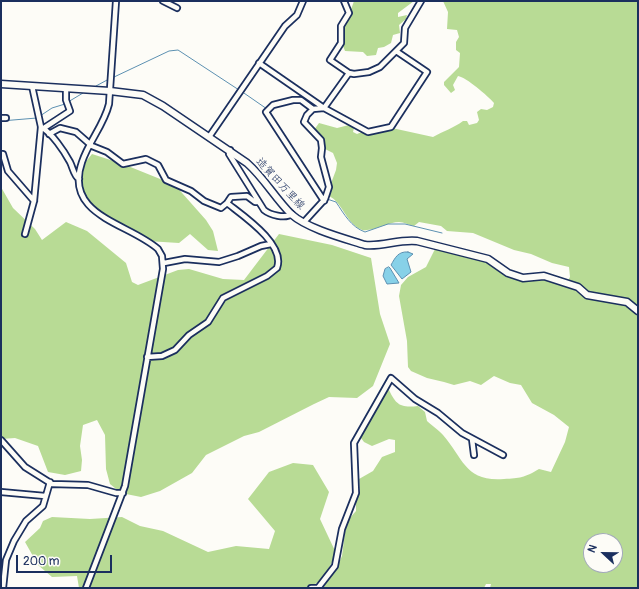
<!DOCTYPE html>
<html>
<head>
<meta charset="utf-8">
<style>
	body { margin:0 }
	#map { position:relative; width:639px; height:589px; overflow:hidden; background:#fdfcf7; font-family:Pangolin,sans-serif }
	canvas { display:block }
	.frame { position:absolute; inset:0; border:2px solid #1b2f5e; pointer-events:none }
	.north { position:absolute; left:583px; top:533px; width:40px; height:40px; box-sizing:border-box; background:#fdfcf7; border:1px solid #a3aaba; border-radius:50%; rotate:292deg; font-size:11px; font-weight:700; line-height:16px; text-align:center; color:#1b2f5e }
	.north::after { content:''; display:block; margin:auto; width:14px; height:18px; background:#1b2f5e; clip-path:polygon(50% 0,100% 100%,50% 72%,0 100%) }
	.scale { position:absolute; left:16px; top:555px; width:96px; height:18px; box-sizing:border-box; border:2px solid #1b2f5e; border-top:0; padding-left:5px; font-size:12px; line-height:14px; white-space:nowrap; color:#1b2f5e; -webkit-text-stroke:3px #fdfcf7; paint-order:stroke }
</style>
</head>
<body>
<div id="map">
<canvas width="639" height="589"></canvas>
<div class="frame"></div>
<div class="north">N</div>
<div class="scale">200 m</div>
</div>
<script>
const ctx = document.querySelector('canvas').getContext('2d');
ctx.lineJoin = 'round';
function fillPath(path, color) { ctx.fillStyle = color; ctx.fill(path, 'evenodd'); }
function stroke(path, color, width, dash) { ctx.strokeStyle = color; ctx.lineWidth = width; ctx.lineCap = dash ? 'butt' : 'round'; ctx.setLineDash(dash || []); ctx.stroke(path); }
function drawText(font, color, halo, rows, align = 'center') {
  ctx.font = font + ' Pangolin,"Klee One",sans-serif'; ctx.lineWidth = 3.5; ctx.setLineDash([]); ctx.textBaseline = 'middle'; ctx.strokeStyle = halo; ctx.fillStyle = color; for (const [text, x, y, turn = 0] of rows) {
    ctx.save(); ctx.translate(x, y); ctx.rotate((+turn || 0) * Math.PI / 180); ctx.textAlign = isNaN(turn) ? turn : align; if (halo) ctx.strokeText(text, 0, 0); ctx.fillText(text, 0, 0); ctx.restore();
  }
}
fillPath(new Path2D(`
	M354,1H414L398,13V17L407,15L406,19L399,25L400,33L393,35L391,43L384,47L378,48L376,55L367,56L363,52L345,51C336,29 348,21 354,1Z
	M443,1H638V309L627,301L587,294L567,282L570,277L569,267L552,263L531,254L514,250L473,233L447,231L441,226L419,222L414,226C409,225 404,222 399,222C388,222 368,234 360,229C345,221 343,203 329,196L330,186L336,170L337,163L333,153L325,149C323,140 320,135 314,130L319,123L337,128L349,125L354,128L353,132L357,134L364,131L392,128L433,137C443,131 454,128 463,121H467L469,125L477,123L479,120L477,112L481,109L487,110L493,107L494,103C488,96 466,77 458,76L453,85L455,90L451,93L444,85V82L459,67L460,53L456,50V42L459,37L457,30L447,29L448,12Z
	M92,154L123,164L175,185L206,220L213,231L218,251L208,250L190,234L179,243L147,241L98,213L80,188V169Z
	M1,187L13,208L35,229L42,240L66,222L87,231L126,263L132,282L138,285L178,270L189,269L223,279L244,280L279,234L332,245L371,258L380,314L390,344L373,386L357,398L329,397L314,404L259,432L244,436L206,455L192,473L160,491L141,497L121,493L110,484L106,469L105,435L97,420L83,425L80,446L82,460L81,471L65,475L48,472L38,446L15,438L1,439Z
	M435,249L487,260L507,274L544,277L577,288L586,296L626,303L638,313V588H490L491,584H486L484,588H321L324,582L337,567L342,556L345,532L349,519L356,511V502L360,490L359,479L373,471L382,457L395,452V440L389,439L372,446L364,442L361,438L366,426L388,388C396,405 400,408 418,406L425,412L427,421C432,426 439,430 443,435C464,459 465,482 504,479C520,478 524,478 539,469L551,472L565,442L569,427L554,415L532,403L521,385L510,383L494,376L481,385L470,381L454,385L444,382L427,378L411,371L408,367L407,341L399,296L401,285L408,277L426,267ZM591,541H615V565H591Z
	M293,463L313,465L329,492L320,519L336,553C330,568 323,581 309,588H79L77,576L52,577L38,565L25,542L40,528L43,521L52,517L90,519L122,517L140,526L163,531L208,552L236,546L269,549L275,531L248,499L269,472Z`), '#b8db95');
const water = new Path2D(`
	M408,252L413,254L407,259L411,272L402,279L391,265C395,258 398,251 408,252Z
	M389,267L390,268L399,283L387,284L383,276L385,269Z`);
fillPath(water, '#87d1e8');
stroke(water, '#5c90b1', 1);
stroke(new Path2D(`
	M112,78L169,51L178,50L239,90
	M96,86L109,79
	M241,91L267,109
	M68,102L83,93
	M269,111L296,154
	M40,116L52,108L65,104
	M1,121L37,118
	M327,199L336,202C344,214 351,227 365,232L388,224H405L442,233`), '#5c90b1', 1);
const minor = new Path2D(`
	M163,1L177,8
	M344,1L349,13L341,26V43L330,60L349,73L354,74L369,72L380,67L404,43L405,28L421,1
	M259,63L324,108L368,132L391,127L427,72L396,51
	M1,118H6
	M41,127C52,133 64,151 70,162C73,168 74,176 79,179
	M44,128L70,111L66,100V88
	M49,134L60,128L76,132L92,146L107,152L123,164L146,159L158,165L166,180L191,191L204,201L221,208L227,203L231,197L247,196L255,202H258
	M209,137L285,26L297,15L303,1
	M230,150L229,154L264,210C270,215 285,219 292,214
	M1,154H3L8,171L34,201
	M324,201L266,112L273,105L293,100H301L313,109L324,108L349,73
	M304,222L325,199L329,187L321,157L322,148L321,140L304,122L307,115L313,109
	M25,234L34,201L41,127L32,86
	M164,263L185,259L219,262L238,256L261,246L271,244
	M147,357L162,356L175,350L189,335L208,322L223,298L267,276L277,268C286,244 242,215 227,203
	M472,439L474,455
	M1,440L25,467L52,484L88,485L116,493H123
	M1,492L45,496
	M3,588L6,560L14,541L26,521L43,506L50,482
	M86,588L125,486L163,269L162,256L158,249C129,223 63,216 82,162C89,141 104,125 109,104L116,1
	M311,588H318L335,566L342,529L356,493L354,443L391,378L415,399L438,413L462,433L503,455`);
const major = new Path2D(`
	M1,84L110,91L143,95L163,106L247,163C264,178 275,198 291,214C308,229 343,238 365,245C382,247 399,239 417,241L488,259L508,273L523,278L544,276L578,287L587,295L627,302L638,311`);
stroke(minor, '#1b2f5e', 8);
stroke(major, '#1b2f5e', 9);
stroke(minor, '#fdfcf7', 4.5);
stroke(major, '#fdfcf7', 6);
drawText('11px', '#1b2f5e', '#fdfcf7', [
	["造賀田万里線",280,184,47]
]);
</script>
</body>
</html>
